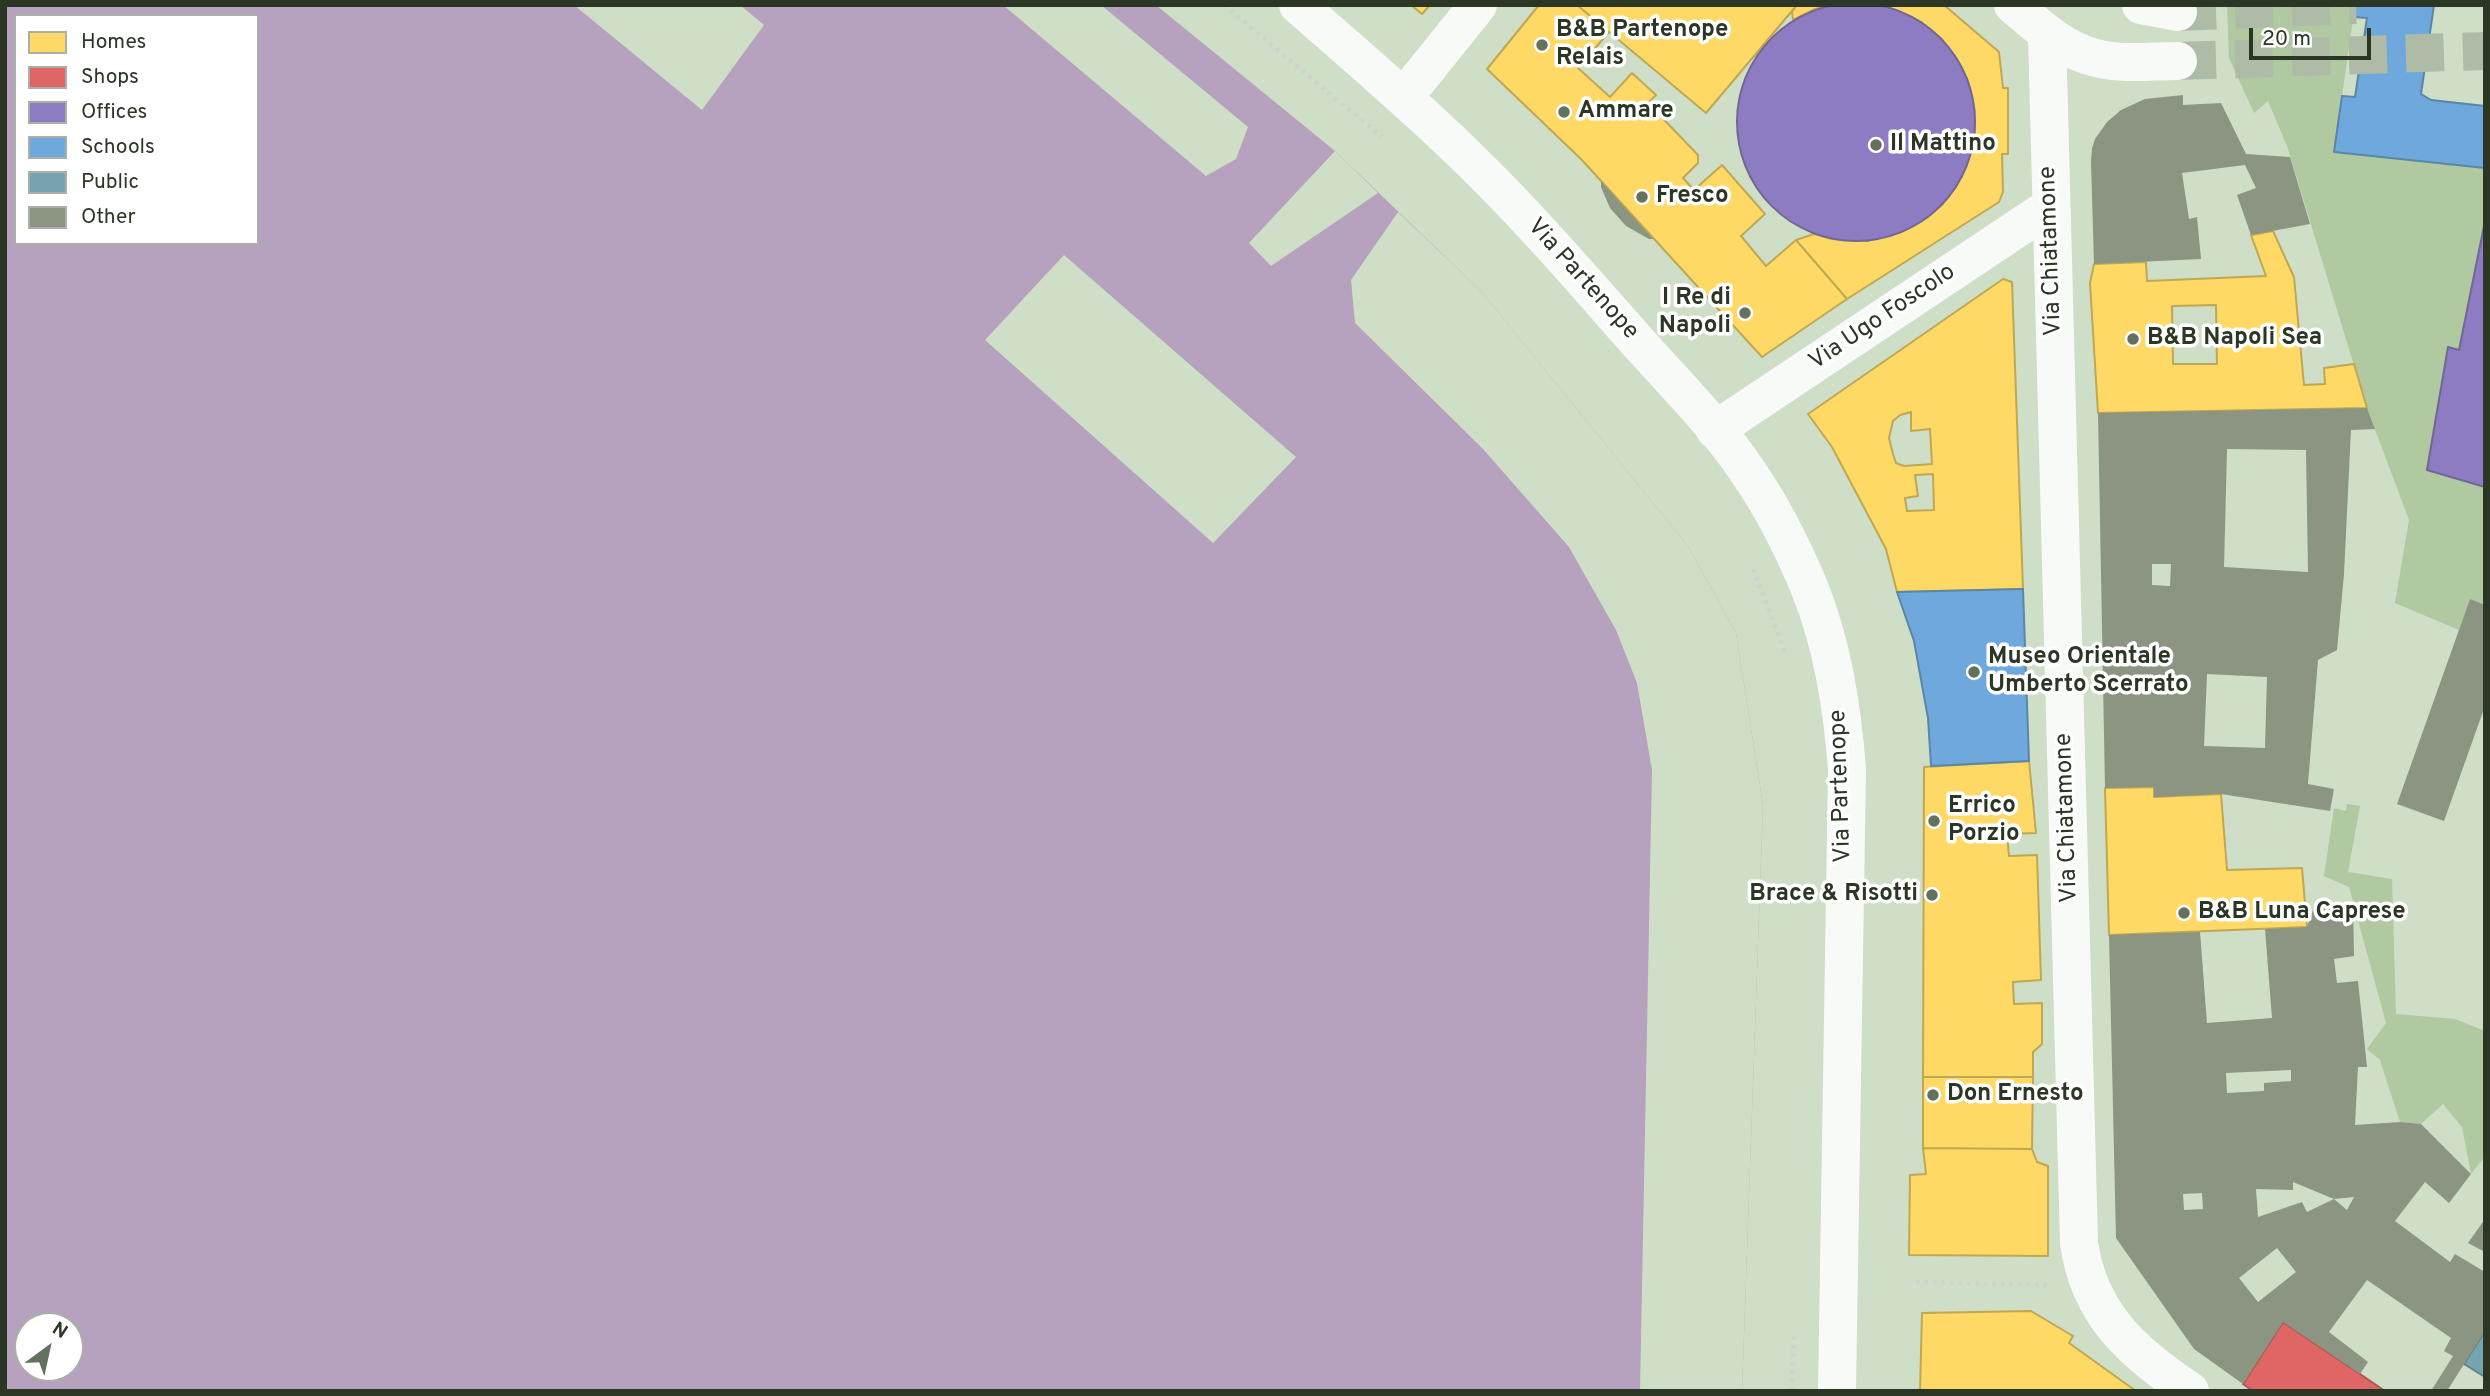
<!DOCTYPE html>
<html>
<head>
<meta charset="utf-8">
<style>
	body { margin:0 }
	#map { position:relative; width:2490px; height:1396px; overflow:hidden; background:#cfdec7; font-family:Overpass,sans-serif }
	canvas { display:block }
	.frame { position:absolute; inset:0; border:7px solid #2b3625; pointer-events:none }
	.legend { position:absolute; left:14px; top:14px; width:245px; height:231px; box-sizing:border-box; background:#fff; border:2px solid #aaafa8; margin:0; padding:9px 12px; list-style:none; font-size:21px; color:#2b3625 }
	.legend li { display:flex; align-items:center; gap:14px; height:35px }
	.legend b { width:35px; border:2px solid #aaafa8 }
	.north { position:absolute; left:14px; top:1312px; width:70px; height:70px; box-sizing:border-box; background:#fff; border:2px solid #aaafa8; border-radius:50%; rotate:33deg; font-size:19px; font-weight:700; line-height:28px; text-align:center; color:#2b3625 }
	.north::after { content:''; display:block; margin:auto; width:24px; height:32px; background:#64715e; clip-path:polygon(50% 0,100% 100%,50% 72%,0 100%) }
	.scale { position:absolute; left:2249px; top:28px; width:122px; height:32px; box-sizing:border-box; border:4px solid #2b3625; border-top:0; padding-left:9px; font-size:21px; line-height:24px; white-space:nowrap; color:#2b3625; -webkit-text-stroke:5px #fff; paint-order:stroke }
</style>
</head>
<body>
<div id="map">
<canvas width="2490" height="1396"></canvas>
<div class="frame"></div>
<ul class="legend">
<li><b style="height:19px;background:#ffd966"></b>Homes</li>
<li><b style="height:19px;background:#e06666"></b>Shops</li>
<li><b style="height:19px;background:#8e7cc3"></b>Offices</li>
<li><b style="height:19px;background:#6fa8dc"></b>Schools</li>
<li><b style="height:19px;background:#76a5af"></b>Public</li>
<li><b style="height:19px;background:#8c9482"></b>Other</li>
</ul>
<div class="north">N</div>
<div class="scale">20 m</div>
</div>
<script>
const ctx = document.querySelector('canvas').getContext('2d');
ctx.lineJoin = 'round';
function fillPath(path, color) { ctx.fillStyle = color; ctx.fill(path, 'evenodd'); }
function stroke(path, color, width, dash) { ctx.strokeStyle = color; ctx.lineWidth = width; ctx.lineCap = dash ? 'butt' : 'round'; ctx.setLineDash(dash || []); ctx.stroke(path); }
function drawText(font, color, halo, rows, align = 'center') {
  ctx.font = font + ' Overpass,sans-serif'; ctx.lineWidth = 7; ctx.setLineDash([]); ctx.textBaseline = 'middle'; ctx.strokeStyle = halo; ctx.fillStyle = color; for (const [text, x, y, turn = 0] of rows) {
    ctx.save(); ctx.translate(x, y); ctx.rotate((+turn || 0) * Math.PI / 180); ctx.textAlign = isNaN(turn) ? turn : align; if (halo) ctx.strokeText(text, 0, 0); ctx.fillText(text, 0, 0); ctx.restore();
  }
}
fillPath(new Path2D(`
	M2227,5H2355L2334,152L2485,168V221L2459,350L2448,348L2427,469L2485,487V605L2470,599L2459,630L2395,603L2409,520L2367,408L2287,146L2268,101L2254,113L2229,58Z
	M2347,804L2360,806L2348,872L2392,879L2396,1014L2455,1019L2485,1031V1156L2471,1174L2462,1127L2443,1104L2421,1124L2400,1122L2380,1060L2367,1049L2386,1023L2349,887L2324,876L2334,808L2346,811Z`), '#b0c9a1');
fillPath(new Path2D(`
	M5,5H1156L1335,151L1481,291L1688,546L1736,633L1763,805L1742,1391H5ZM16,16H257V243H16ZM28,1326H70V1368H28Z`), '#b6a2bf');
fillPath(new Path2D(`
	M574,5H740L764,25L702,110Z
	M1003,5H1101L1248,127L1236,159L1206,176Z
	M1335,151L1378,193L1271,266L1249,243Z
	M1398,212L1481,291L1688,546L1736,633L1763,805L1742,1391H1640L1652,770L1637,683L1616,630L1569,547L1483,449L1355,323L1351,280Z
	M1064,255L1296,457L1213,543L985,340Z`), '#cfdec7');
const homes = new Path2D(`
	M1411,5H1430L1422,14Z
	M1539,5H1577L1609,32L1578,68L1610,97L1632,73L1656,95L1648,103L1698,155V163L1683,178L1694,190L1722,165L1765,214L1741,236L1766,266L1796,240L1847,299L1762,357L1581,159L1487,69Z
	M1577,5H1797L1706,113Z
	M1797,5H1831L1815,9L1793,20L1792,12Z
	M1878,5H1944L1999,52L2003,88H2008V154H2002L2003,192L1999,202L1847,299L1796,240L1814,234L1832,239L1868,241L1904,231L1927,218L1943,204L1956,187L1972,149L1975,129L1974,106L1968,81L1957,59L1942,39L1921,22L1898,11Z
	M2273,231L2294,277L2304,385L2325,384L2324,368L2354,364L2367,408L2098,413L2090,283L2094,264L2146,262L2147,281L2266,276L2251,235ZM2216,305L2217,364H2173L2172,306Z
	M2003,279L2012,282L2023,589L1897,592L1886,549L1832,447L1808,414ZM1911,412V431L1930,429L1932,464L1904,466L1896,463L1893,454L1889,438L1893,421L1900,415ZM1933,474L1934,510L1907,511L1905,498L1918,496L1915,475Z
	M2029,761L2036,833L2007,834L2009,856L2037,855L2041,980L2013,982L2014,1004L2042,1003V1044L2033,1052V1077H1923L1924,767Z
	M2154,787V797L2221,794L2227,870L2302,868L2307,927L2109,935L2105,788Z
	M1923,1077H2033L2032,1149L1923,1148Z
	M1923,1148L2032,1149L2037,1162L2048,1166V1256L1909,1255L1910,1175L1926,1174Z
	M2031,1311L2073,1336L2069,1343L2136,1391H1920L1922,1313Z`);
fillPath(homes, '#ffd966');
stroke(homes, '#bfa852', 2);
const shops = new Path2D(`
	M2283,1322L2360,1374L2385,1391H2253L2243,1384Z`);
fillPath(shops, '#e06666');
stroke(shops, '#aa5852', 2);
const offices = new Path2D(`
	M1737 122a119 119 0 1 1 238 0a119 119 0 1 1-238 0Z
	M2485,221V487L2427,470L2448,347L2459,350Z`);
fillPath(offices, '#8e7cc3');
stroke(offices, '#706794', 2);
const schools = new Path2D(`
	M2355,5H2434L2421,94L2431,100L2485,106V168L2334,152L2342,96L2355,97L2367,18L2353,17Z
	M2023,589L2029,761L1931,766L1928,718L1914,641L1897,592Z`);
fillPath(schools, '#6fa8dc');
stroke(schools, '#5b86a5', 2);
const public = new Path2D(`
	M2485,1331V1377L2464,1364Z`);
fillPath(public, '#76a5af');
stroke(public, '#608486', 2);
fillPath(new Path2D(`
	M2183,95V105L2221,103L2246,154L2290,157L2310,224L2251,235L2237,195L2256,188L2245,165L2182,173L2189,219L2197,217L2201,259L2094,264L2091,162L2092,148L2095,139L2107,122L2121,110L2145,99Z
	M1601,181L1653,239H1649L1626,226L1610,208L1601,187Z
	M2367,408L2375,429L2351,430L2344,574L2337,650L2318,660L2308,784L2334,789L2330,811L2221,794L2154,797V787L2105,788L2098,413ZM2227,449L2306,450L2308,572L2224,567ZM2152,564H2171L2170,586L2152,585ZM2207,674L2267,677L2265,748L2204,746Z
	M2470,599L2485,605V706L2444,821L2397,804Z
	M2353,903L2354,956L2334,959L2337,983L2358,981L2367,1067H2358L2355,1125L2400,1122L2421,1124L2471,1174L2449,1203L2425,1182L2395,1221L2450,1262L2455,1254L2485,1272V1331L2447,1391H2431L2453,1356L2444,1351L2451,1338L2367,1280L2329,1332L2368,1362L2360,1374L2283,1322L2243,1384L2194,1349L2116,1238L2109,935L2200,932L2207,1023L2272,1018L2265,929L2307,927L2314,907ZM2291,1070V1081L2264,1083V1091L2227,1093L2226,1073ZM2293,1182L2334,1199L2354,1197L2347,1210L2334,1199L2307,1212L2302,1202L2258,1217L2256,1189L2293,1190ZM2202,1193L2203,1209L2184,1210L2183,1194ZM2277,1248L2296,1272L2258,1302L2239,1278Z
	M2485,1219V1252L2468,1243Z`), '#8c9482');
stroke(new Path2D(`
	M2178,12L2356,5
	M2178,61L2485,51`), '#aebca7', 38, [38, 19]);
stroke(new Path2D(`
	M1224,5L1382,137
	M1753,569L1785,652
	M1916,1282L2048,1285
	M1792,1391L1794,1334`), '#ced3cc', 4.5, [3.5, 5]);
stroke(new Path2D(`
	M1298,5C1355,55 1413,104 1467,157C1524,212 1576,272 1628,331C1668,377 1715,422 1748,472C1773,508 1793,548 1810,589C1833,647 1842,707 1847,769L1837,1391
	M2047,34L2079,1243C2089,1314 2132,1352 2190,1391
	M1404,97L1478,5
	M1715,430L2051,206`), '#f8faf7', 38);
stroke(new Path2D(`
	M2013,5C2038,26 2063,50 2096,58C2122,65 2152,61 2178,61
	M2141,5L2178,12`), '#f8faf7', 38);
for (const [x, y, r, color] of [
	[1542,45,7,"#64715e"],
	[1564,112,7,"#64715e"],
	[1876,145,7,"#64715e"],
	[1642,197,7,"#64715e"],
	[1745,313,7,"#64715e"],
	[2133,339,7,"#64715e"],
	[1974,672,7,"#64715e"],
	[1934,821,7,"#64715e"],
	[1932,895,7,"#64715e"],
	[2184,913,7,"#64715e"],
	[1933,1095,7,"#64715e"]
]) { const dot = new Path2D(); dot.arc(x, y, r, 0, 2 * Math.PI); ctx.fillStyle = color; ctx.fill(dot); stroke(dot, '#fff', 2.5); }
drawText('bold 24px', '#2b3625', '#fff', [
	["B&B Partenope",1556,31],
	["Relais",1556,59],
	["Ammare",1578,112],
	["Il Mattino",1890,145],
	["Fresco",1656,197],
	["I Re di",1731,299,"right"],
	["Napoli",1731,327,"right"],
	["B&B Napoli Sea",2147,339],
	["Museo Orientale",1988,658],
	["Umberto Scerrato",1988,686],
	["Errico",1948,807],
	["Porzio",1948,835],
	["Brace & Risotti",1918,895,"right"],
	["B&B Luna Caprese",2198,913],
	["Don Ernesto",1947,1095]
], 'left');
drawText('24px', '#2b3625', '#fff', [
	["Via Chiatamone",2052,251,-92],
	["Via Partenope",1582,280,48],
	["Via Ugo Foscolo",1883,318,-34],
	["Via Partenope",1842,786,-92],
	["Via Chiatamone",2068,818,-92]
]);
</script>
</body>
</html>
